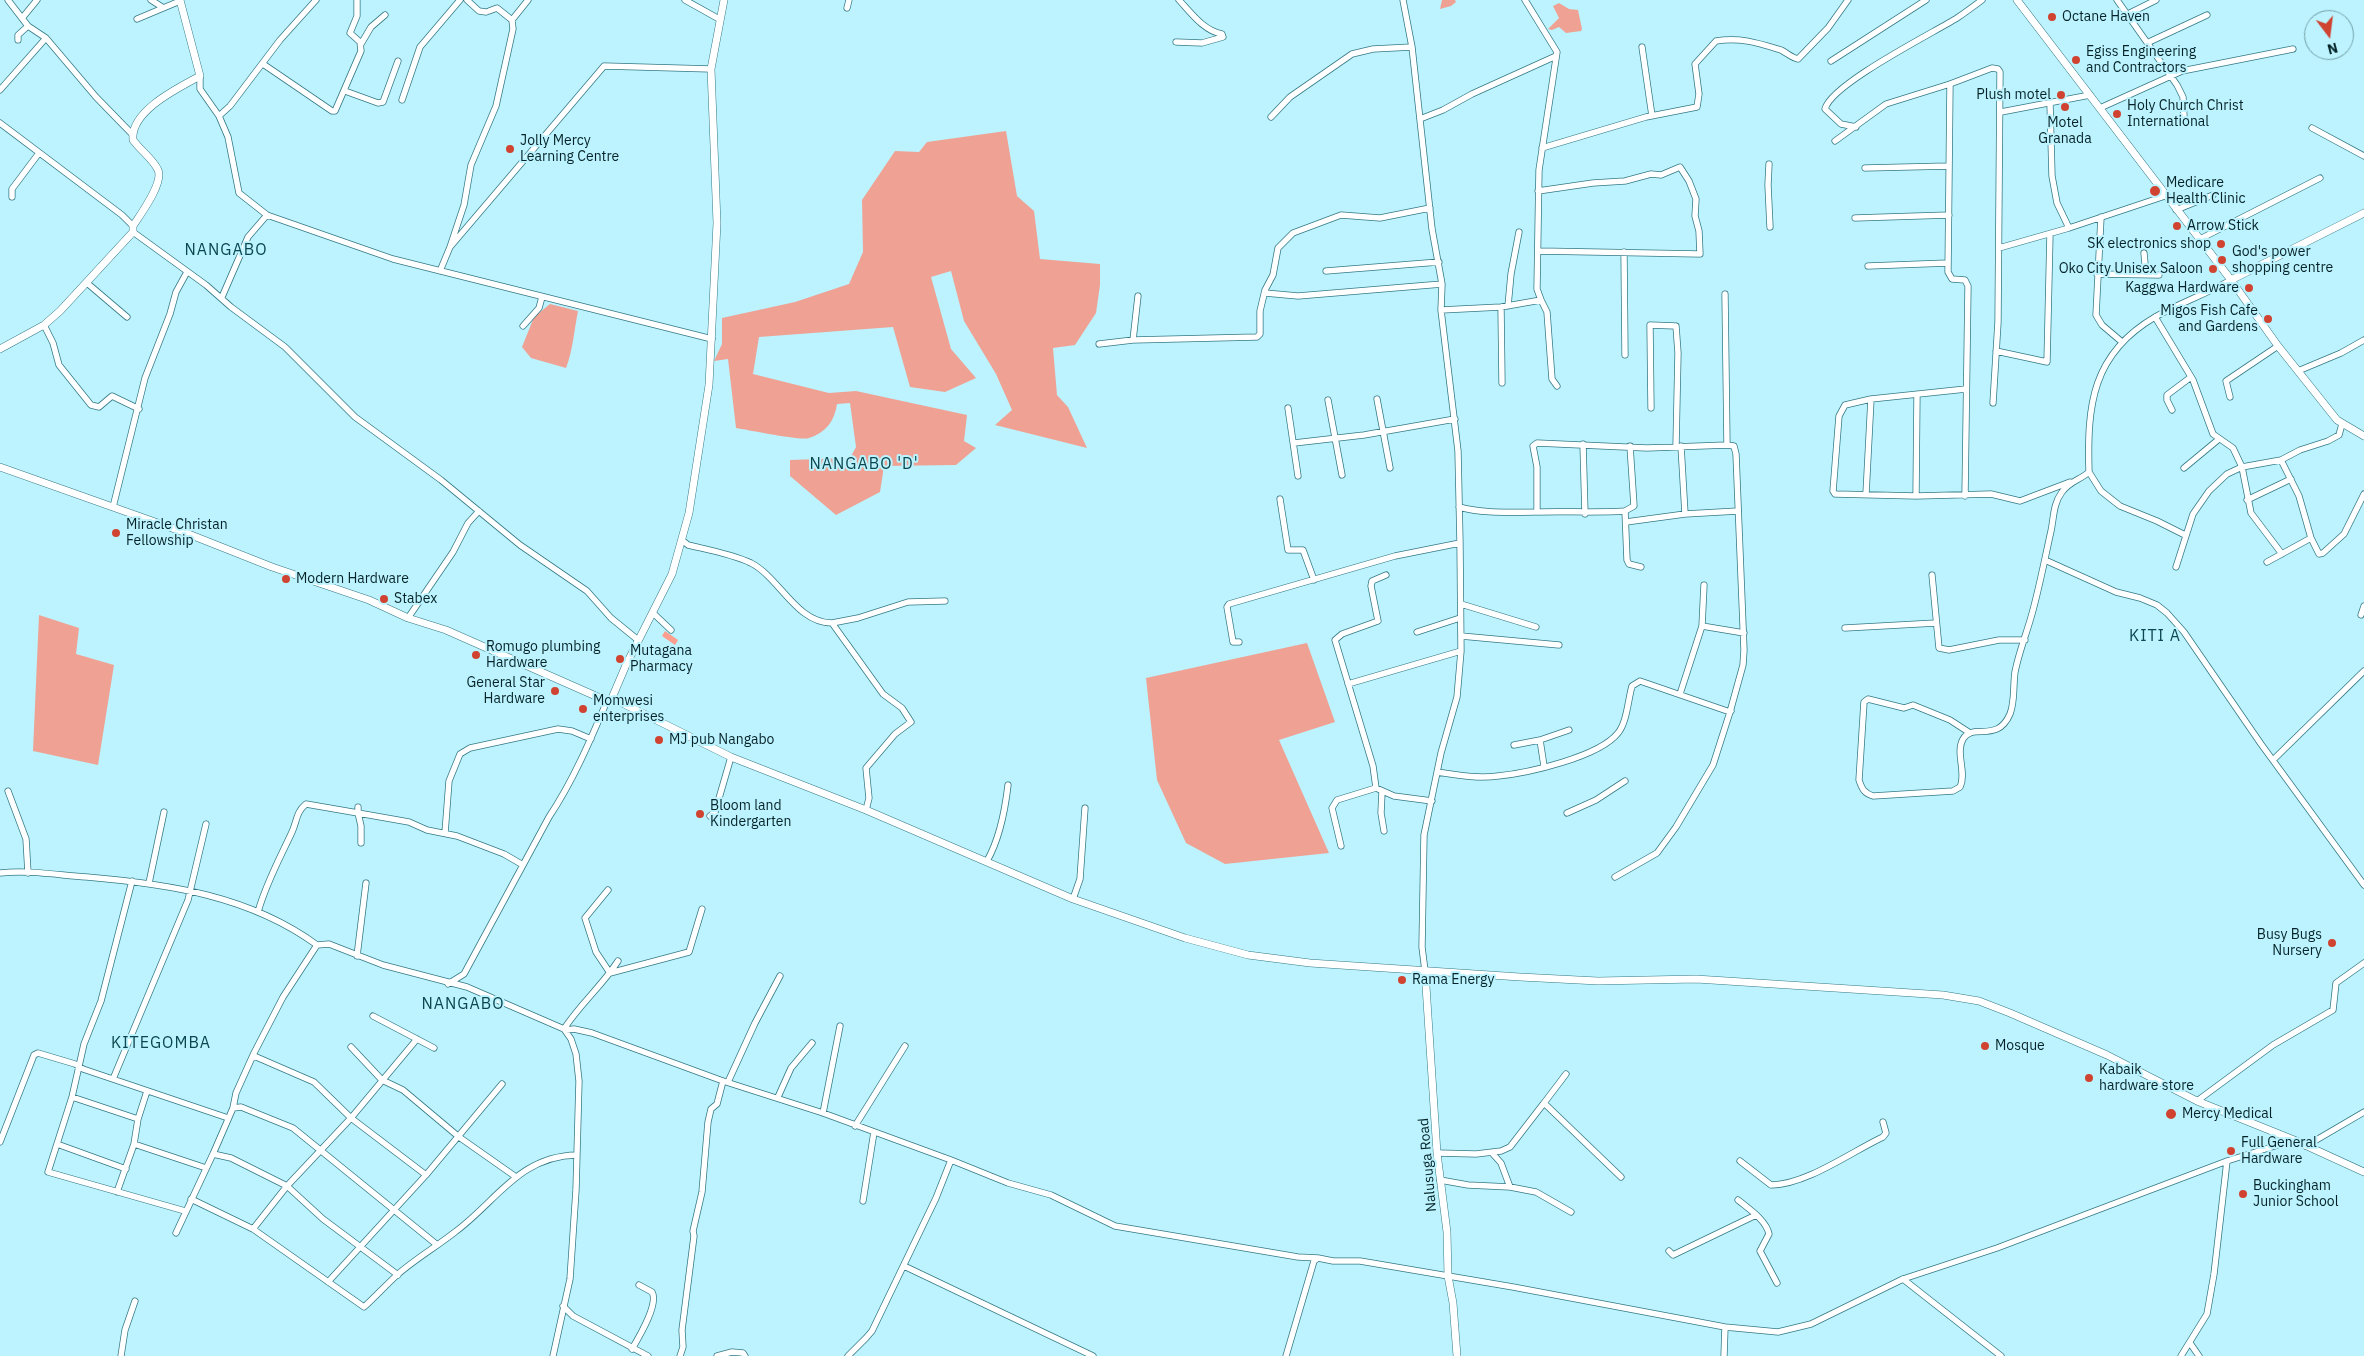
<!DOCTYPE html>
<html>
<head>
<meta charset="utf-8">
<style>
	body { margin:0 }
	#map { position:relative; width:2364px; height:1356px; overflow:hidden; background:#bcf3fe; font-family:"IBM Plex Sans",sans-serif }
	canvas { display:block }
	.north { position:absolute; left:2304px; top:10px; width:50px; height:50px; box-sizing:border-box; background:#bcf3fe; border:1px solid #73a0a8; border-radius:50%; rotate:165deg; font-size:14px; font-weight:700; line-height:20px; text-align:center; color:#052328 }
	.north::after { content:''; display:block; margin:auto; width:18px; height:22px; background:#d04331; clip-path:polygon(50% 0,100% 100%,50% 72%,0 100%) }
</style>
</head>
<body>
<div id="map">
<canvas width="2364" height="1356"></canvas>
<div class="north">N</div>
</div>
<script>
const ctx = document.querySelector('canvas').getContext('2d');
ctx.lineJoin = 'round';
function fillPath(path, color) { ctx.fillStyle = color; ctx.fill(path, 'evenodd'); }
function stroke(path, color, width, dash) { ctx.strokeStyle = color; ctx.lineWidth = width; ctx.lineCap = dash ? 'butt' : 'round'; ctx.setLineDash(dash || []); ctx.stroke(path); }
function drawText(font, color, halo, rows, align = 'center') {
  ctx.font = font + ' "IBM Plex Sans",sans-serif'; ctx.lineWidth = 4; ctx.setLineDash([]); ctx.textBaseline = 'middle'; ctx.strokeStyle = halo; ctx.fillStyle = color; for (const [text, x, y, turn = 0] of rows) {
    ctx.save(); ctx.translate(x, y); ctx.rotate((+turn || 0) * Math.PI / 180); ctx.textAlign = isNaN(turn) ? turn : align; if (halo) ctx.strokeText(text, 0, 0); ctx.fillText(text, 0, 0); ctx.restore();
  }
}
fillPath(new Path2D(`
	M665,631L678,640L675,645L662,636Z`), '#fd9e8e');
fillPath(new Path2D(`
	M1442,0H1455L1456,2L1451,6L1440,9Z
	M1559,3L1569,9L1578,10L1582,29L1581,31L1566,33L1559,27L1552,30L1548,29L1559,18L1553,6Z
	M1006,131L1017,196L1034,211L1040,259L1100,264V285L1096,313L1075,345L1053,348L1057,395L1068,407L1087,448L995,425L1012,410L996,374L964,321L951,271L931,277L951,349L976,378L945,392L910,387L893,327L759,337L753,374L829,393L856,391L967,415L964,441L976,448L956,465L884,466L880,492L836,515L790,476V460L850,458L856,447L850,403L837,404C835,420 826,433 809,438C801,441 749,430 736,428L728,359L714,361L722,344V318L795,302L849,284L863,252L862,200L895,151L919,152L927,142Z
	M550,304L578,311C574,331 573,350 566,368L531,358L522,347L534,317Z
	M39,615L79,628L76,654L114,665L98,765L33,751Z
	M1307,643L1335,722L1279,740L1329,853L1225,864L1186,843L1157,780L1146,678Z`), '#efa294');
const minor = new Path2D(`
	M8,0L28,26L46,38L96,97L132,134
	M151,0L162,7
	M467,0L479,11L486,12
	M685,0L719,19
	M1403,0L1412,47L1432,229L1442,284L1441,310L1458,451L1460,543L1461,651L1457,697L1441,753L1424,835L1422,947L1425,971
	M2117,0L2177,85L2183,97L2184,117
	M847,8L849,0
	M489,11L497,8L512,20
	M2128,14L2156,0
	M23,17L37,0
	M137,19L180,1
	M18,40V35L28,26
	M1176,42L1202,43L1223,37L1222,34C1204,31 1191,13 1179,0
	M2149,42L2207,15
	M361,44L371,27L385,15
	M1642,47L1652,116
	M1831,61L1926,0
	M263,64L332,111H335L361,51L360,42L350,33L357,16V0
	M200,76V89L219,116L228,137L239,193L267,215L393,259L712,339
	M1950,84L1948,272L1952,279L1965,280L1968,286L1965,496
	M0,90L46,38
	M345,91L378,103L383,102L398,61
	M402,100L420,47L460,0
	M2050,103L2052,176L2057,203L2069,228
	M2100,108L2182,71L2293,49
	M2001,112L2090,95
	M219,116L230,106L280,40L316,0
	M1271,117L1290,97L1352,54L1373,49L1412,47
	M1420,119L1443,110L1472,94L1556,56
	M0,123L122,215L133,226
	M1856,127L1841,124L1825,109C1831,84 1933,33 1957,18C1966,12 1974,6 1982,0
	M2312,128L2364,156
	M1835,141L1886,104L1950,84L1992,68L1998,69L2000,72L1998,322L1993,403
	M1542,148L1646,117L1697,107L1699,94L1695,64L1716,41C1740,37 1758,43 1781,50C1787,53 1792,58 1798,59L1828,28L1848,0
	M1769,164L1768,185L1770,227
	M1865,168L1949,166
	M1538,191L1593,183L1625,181L1651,174L1661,175L1680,167L1689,181L1696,199L1695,216L1699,231L1700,254L1539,251
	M12,197V189L39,153
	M2176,210L2213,195
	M2101,217L2096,315L2102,325L2122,342
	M1855,218L1949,215
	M133,232L206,285L231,307L285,347L355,417L441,480L520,545L587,591L611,618L638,640
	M2200,239L2320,178
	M450,247L604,66L711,69
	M1999,248L2069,228L2165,196
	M1624,252L1625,355
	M2144,253L2146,275
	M1868,266L1948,263
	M440,271L450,247L464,205L471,165L496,106L513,29L512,20L528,0
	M1326,271L1439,262
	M2097,274L2159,275
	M87,283L127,317
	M1265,293L1298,296L1442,284
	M222,297L248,237L267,215
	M1541,300L1547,312L1552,379L1557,386
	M1508,306L1511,274L1519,232
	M1501,307L1502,383
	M1441,310L1501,307L1541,300L1537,289L1539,170L1557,52L1525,0
	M2155,317L2193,380L2213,434L2233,448L2242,467L2251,513L2282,554
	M44,325L53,343L59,365L91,405L99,407L112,396L139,409
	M523,326L539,308L542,297
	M1133,340L1138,296
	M1099,344L1133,340L1257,337L1260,334V311L1265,290L1273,275L1278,248L1293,233L1341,215L1380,218L1430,208
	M1996,351L2047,362L2050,234
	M2298,371L2341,353L2364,340
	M1966,389L1871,399L1845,405L1839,416L1833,491L1835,494L1916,496L1991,494L2020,501L2070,482
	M2230,397L2226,381L2278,346
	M1377,399L1390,468
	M1328,400L1342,475
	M1288,408L1298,476
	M1651,408L1650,325L1676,326L1678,353L1676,446
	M2172,410L2167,400V395L2191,377
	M1294,443L1364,435L1455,419
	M1583,444L1585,514
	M1630,446L1634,506L1625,511L1627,560L1629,564L1641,567
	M1681,446L1685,514
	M2281,460L2299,496L2311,538L2319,554L2323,553L2344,534L2364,494
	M2184,468L2219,439
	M2089,472L2101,491L2120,506L2157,521L2185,535
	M1866,494L1871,399
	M1916,496L1917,395
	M1280,499L1288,550H1303L1314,580
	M2247,500L2291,479
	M113,507L145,378L170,314L176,292L187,272
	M1459,507C1485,514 1509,512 1536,512C1566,511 1595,513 1625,511
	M1537,512V467L1533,446L1537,443L1647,448L1727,445
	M1626,522L1685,514L1738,511
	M682,540L688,545C709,550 732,554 751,563C780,578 796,623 832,623L883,694L902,708L911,722L895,734L866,768L869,798L866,810
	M2045,560L2116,592L2140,598L2157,605L2167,613L2184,632L2261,744L2364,885
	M2267,562L2311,538
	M2176,567L2193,514L2209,491L2227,474L2242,467L2281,460L2300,450L2328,441L2339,435L2342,424
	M1932,575L1939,648L1949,650L1999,640H2025
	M1461,604L1536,627
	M653,613L671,630
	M2361,615L2364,606
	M408,618L453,552L468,523L479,511
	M832,623L858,618L908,602L945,601
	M1702,626L1744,633
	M1845,628L1936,623
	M1417,632L1460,618
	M1461,636L1559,645
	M1239,642H1233L1227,607L1229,604L1395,556L1460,543
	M1348,684L1461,651
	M1680,694L1702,626L1704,585
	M1970,733L1950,720L1913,705L1904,708L1868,699L1864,702L1859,780C1862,789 1864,793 1873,796L1953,791L1960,787C1967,773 1955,753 1963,739C1973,722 1997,744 2010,714C2015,702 2013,685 2015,672C2019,651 2028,630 2033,610C2040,584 2045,558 2051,531C2054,517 2053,504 2062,492C2070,481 2080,480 2089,472C2087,405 2092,354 2155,317C2180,303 2206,294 2231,280
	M1514,745L1540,740
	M2273,760L2364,671
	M1544,766L1540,740L1569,730
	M1437,772C1457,775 1478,779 1498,776C1528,773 1599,757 1618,733C1627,722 1628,700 1632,686L1640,681L1730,712L1731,711
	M1376,788L1373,766L1335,640L1342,634L1378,621L1371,586L1372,581L1386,575
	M8,791L26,839L28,873
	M1382,792L1381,813L1384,831
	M358,807V813L409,822L427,830L457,836L504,854L523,865
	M1567,813L1596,800L1625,781
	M710,816L715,812L731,757
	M445,833L449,781L460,754L470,748L558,729L572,731L591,739
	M1341,846L1332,808L1337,800L1376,788L1394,796L1432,801
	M987,861C1000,838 1005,811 1008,785
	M0,873C29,870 58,875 87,877C169,884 250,896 317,945L329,944L383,965L467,987L564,1029L571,1039L576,1054L579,1081L576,1190L570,1279L553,1356
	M1615,877L1657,853L1676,827L1713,765L1730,712L1743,665L1744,650L1736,454L1734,446L1727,445L1725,294
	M132,881L101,1001L84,1044L72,1097L48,1172L185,1211
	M149,883L164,812
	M608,890L585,918L596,952L610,973L689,952L702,909
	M1073,899L1080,879L1085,808
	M258,912C266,883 280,858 292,832C297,821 296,812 306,804L358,813L361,826V843
	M357,956L366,883
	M448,984L464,974L549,817C573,781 590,741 607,701
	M373,1016L434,1048
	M564,1029C580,1004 602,986 618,961
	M566,1030L574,1029L592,1033L723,1081L823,1113L951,1160L936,1198L872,1331L866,1338L848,1356
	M351,1047L382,1080L403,1090L459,1137L516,1177
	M254,1056L314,1082L351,1118L426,1175
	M113,1079L188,900L206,824
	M728,1082L755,1023L780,976
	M72,1097L138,1119
	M778,1097L791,1068L812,1043
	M2197,1101L2273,1045L2333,1010L2336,983L2364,963
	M1544,1103L1566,1074
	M233,1108L241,1107L293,1128L436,1244
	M823,1113L840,1026
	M855,1126L905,1046
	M0,1142L34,1055L38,1053L75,1064L83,1069L228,1118
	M57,1144L126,1169
	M134,1144L206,1168
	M2306,1146L2364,1112
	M1437,1153L1476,1154L1501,1151L1510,1147L1544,1103L1621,1177
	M1492,1153L1501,1163L1510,1187L1536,1192L1571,1212
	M213,1154L231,1158L287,1186L323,1219L398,1275
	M951,1160L1008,1183L1051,1195L1115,1226L1298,1257L1318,1258
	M1740,1161L1771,1185C1806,1185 1851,1152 1883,1137L1886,1133L1883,1122
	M1440,1180L1468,1185L1510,1187
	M117,1192L134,1144L138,1119L147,1091
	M191,1199L253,1229L364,1307C375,1297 386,1285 397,1275C415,1259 436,1247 455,1232C497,1201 519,1156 577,1155
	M1738,1200C1749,1209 1766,1220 1769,1234L1760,1251L1777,1283
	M863,1201L874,1132
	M253,1229L287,1186L351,1118L417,1039
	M176,1233L213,1154L233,1108L236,1093L254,1053L283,997L317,945
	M1669,1251L1673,1255L1756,1215
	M904,1266L1093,1356
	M1903,1279L2001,1356
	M328,1282L426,1175L502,1084
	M563,1306L573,1316L648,1356
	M2190,1343L2199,1356
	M632,1349C639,1337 659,1304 652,1292L639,1285
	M121,1356L125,1330L135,1301
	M680,1356L683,1347L682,1330L694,1236L693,1231L702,1192L708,1122L711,1109L717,1104L723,1081
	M717,1356L732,1352L743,1353L745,1356
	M1286,1356L1314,1261L1318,1258L1333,1261H1360L1513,1287L1725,1327L1778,1332L1811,1324L1903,1279L1997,1248L2227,1161L2294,1140
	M1724,1356L1725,1327
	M2181,1356L2207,1314L2214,1274L2227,1161`);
const tertiary = new Path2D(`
	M2017,0L2231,280L2278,346L2337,420L2364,436
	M2231,280L2364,213
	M0,349L44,325L60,311L133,232V226C140,215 164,183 158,170C153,159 140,150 133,140C130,111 178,88 200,76L180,0
	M0,467L186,533L272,567L369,600L408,618L446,630L607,701L612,698L731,757L866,810L1073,899L1185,938L1248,955L1310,963L1520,977L1598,981L1696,979L1943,995L1979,1001L2010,1013L2107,1055L2197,1101L2294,1140L2364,1172
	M612,698L626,665L672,574L689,513L709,385L717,223L711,69L724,0
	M1425,971L1437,1153L1447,1232L1448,1276L1453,1303L1457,1356`);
stroke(minor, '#337985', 7);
stroke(tertiary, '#337985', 8);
stroke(minor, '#fff', 5.5);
stroke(tertiary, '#fff', 7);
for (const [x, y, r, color] of [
	[2052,17,5,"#d04331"],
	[2076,60,5,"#d04331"],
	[2061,95,5,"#d04331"],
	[2065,107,5,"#d04331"],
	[2117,114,5,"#d04331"],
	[510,149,5,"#d04331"],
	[2155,191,6,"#d04331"],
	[2177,226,5,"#d04331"],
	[2221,244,5,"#d04331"],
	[2222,260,5,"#d04331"],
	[2213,269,5,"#d04331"],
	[2249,288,5,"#d04331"],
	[2268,319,5,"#d04331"],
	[116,533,5,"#d04331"],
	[286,579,5,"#d04331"],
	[384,599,5,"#d04331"],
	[476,655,5,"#d04331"],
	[620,659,5,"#d04331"],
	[555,691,5,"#d04331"],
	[583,709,5,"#d04331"],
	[659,740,5,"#d04331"],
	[700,814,5,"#d04331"],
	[2332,943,5,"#d04331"],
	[1402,980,5,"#d04331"],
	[1985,1046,5,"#d04331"],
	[2089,1078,5,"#d04331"],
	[2171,1114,6,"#d04331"],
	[2231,1151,5,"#d04331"],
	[2243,1194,5,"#d04331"]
]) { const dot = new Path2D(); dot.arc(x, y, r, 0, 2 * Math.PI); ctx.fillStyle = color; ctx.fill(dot); stroke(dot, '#bcf3fe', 2); }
drawText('14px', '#052328', '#bcf3fe', [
	["Octane Haven",2062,17],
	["Egiss Engineering",2086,52],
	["and Contractors",2086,68],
	["Plush motel",2051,95,"right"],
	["Holy Church Christ",2127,106],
	["International",2127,122],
	["Motel",2065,123,"center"],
	["Granada",2065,139,"center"],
	["Jolly Mercy",520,141],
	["Learning Centre",520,157],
	["Medicare",2166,183],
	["Health Clinic",2166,199],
	["Arrow Stick",2187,226],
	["SK electronics shop",2211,244,"right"],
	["God's power",2232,252],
	["shopping centre",2232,268],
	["Oko City Unisex Saloon",2203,269,"right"],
	["Kaggwa Hardware",2239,288,"right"],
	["Migos Fish Cafe",2258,311,"right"],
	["and Gardens",2258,327,"right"],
	["Miracle Christan",126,525],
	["Fellowship",126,541],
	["Modern Hardware",296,579],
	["Stabex",394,599],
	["Romugo plumbing",486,647],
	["Hardware",486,663],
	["Mutagana",630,651],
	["Pharmacy",630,667],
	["General Star",545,683,"right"],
	["Hardware",545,699,"right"],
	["Momwesi",593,701],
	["enterprises",593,717],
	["MJ pub Nangabo",669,740],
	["Bloom land",710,806],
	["Kindergarten",710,822],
	["Busy Bugs",2322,935,"right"],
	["Nursery",2322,951,"right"],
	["Rama Energy",1412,980],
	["Mosque",1995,1046],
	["Kabaik",2099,1070],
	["hardware store",2099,1086],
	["Mercy Medical",2182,1114],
	["Full General",2241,1143],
	["Hardware",2241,1159],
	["Buckingham",2253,1186],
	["Junior School",2253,1202]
], 'left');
drawText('14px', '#052328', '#bcf3fe', [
	["Nalusuga Road",1428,1165,-95]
]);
ctx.letterSpacing = '1px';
drawText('16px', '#0c464f', '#bcf3fe', [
	["NANGABO",226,250],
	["NANGABO 'D'",864,464],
	["KITI A",2155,636],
	["NANGABO",463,1004],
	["KITEGOMBA",161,1043]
]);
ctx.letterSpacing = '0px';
</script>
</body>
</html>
